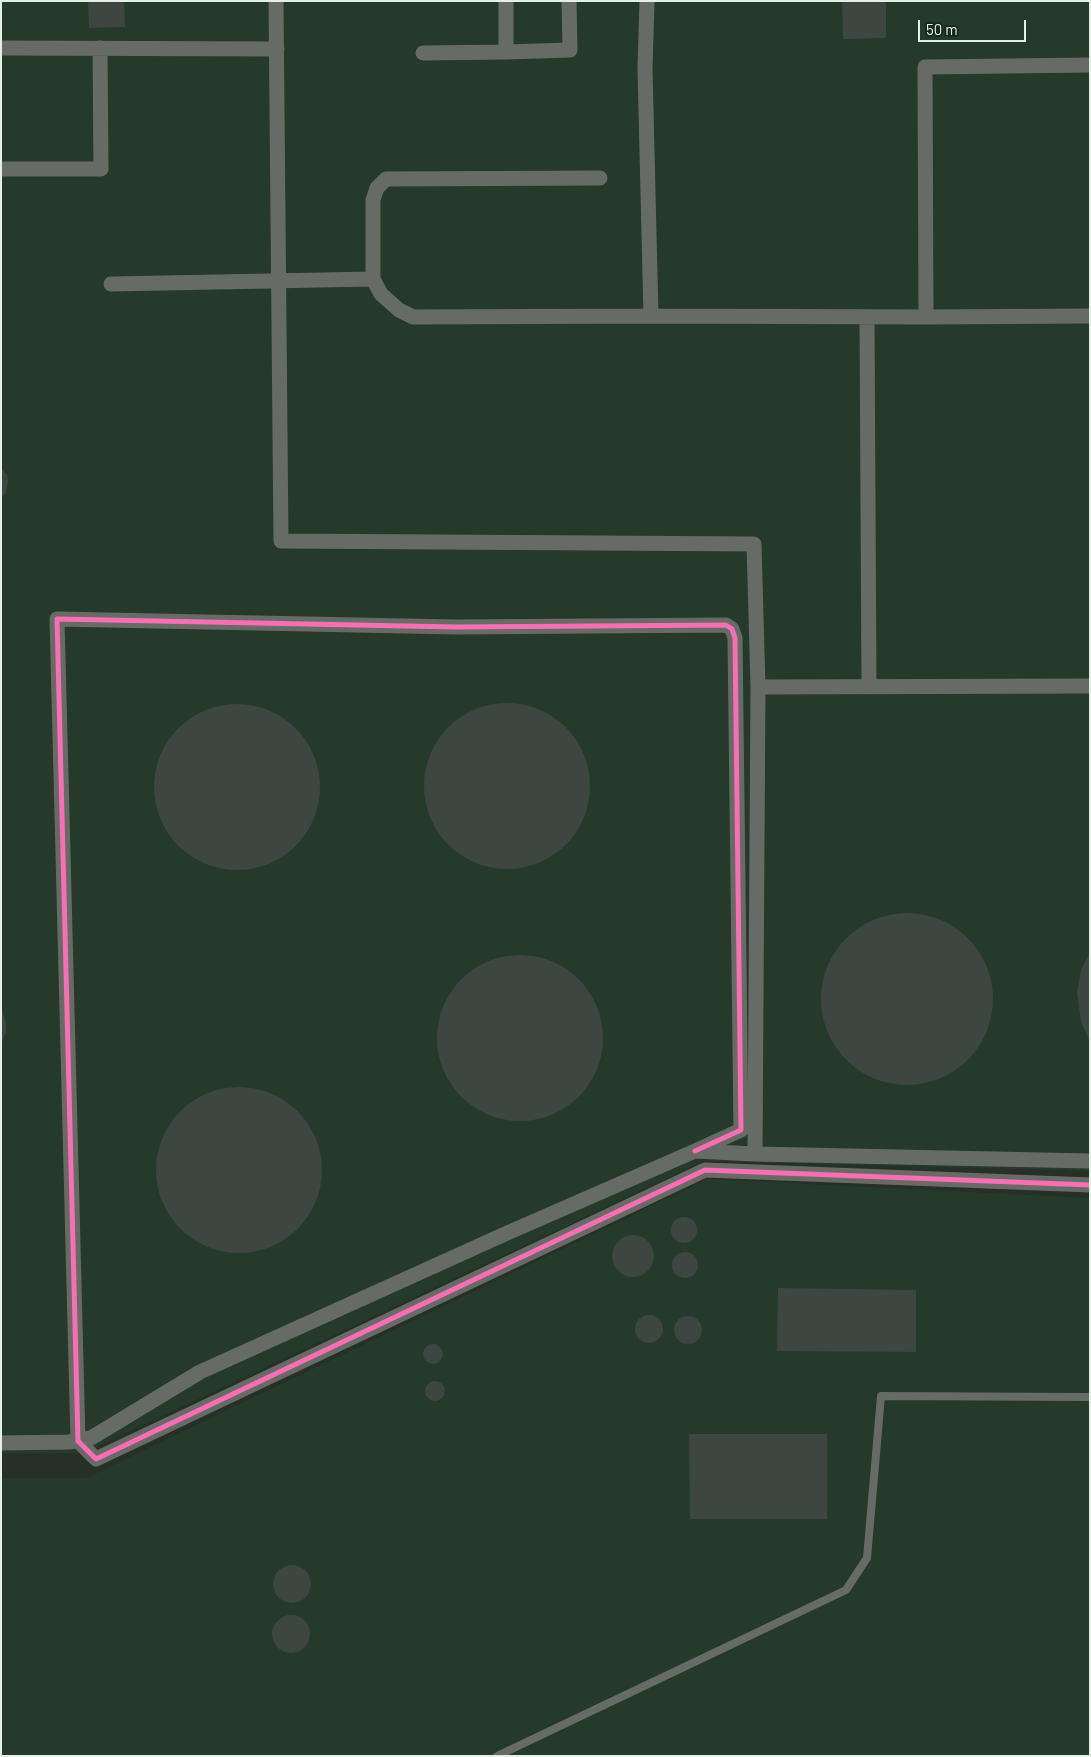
<!DOCTYPE html>
<html>
<head>
<meta charset="utf-8">
<style>
	body { margin:0 }
	#map { position:relative; width:1091px; height:1757px; overflow:hidden; background:#262f28; font-family:Barlow,sans-serif }
	canvas { display:block }
	.frame { position:absolute; inset:0; border:2px solid #e4efe6; pointer-events:none }
	.scale { position:absolute; left:918px; top:20px; width:108px; height:22px; box-sizing:border-box; border:2px solid #e4efe6; border-top:0; padding-left:6px; font-size:15px; line-height:18px; white-space:nowrap; color:#e4efe6; -webkit-text-stroke:4px #18291b; paint-order:stroke }
</style>
</head>
<body>
<div id="map">
<canvas width="1091" height="1757"></canvas>
<div class="frame"></div>
<div class="scale">50 m</div>
</div>
<script>
const ctx = document.querySelector('canvas').getContext('2d');
ctx.lineJoin = 'round';
function fillPath(path, color) { ctx.fillStyle = color; ctx.fill(path, 'evenodd'); }
function stroke(path, color, width, dash) { ctx.strokeStyle = color; ctx.lineWidth = width; ctx.lineCap = dash ? 'butt' : 'round'; ctx.setLineDash(dash || []); ctx.stroke(path); }
fillPath(new Path2D(`
	M1,1H1090V1171L704,1161L84,1453H1Z
	M707,1179L1090,1198V1756H1V1478H86Z`), '#253a2a');
fillPath(new Path2D(`
	M88,1H124L125,27L89,28Z
	M842,1H886V38L843,39Z
	M1,468L7,475L8,481L6,493L1,498Z
	M424 786a83 83 0 1 1 166 0a83 83 0 1 1-166 0Z
	M154 787a83 83 0 1 1 166 0a83 83 0 1 1-166 0Z
	M821 999a86 86 0 1 1 172 0a86 86 0 1 1-172 0Z
	M1090,952V1042L1081,1022L1077,992L1081,970Z
	M437 1038a83 83 0 1 1 166 0a83 83 0 1 1-166 0Z
	M1,1006L6,1023V1032L1,1045Z
	M156 1170a83 83 0 1 1 166 0a83 83 0 1 1-166 0Z
	M671 1230a13 13 0 1 1 26 0a13 13 0 1 1-26 0Z
	M612 1256a21 21 0 1 1 42 0a21 21 0 1 1-42 0Z
	M672 1265a13 13 0 1 1 26 0a13 13 0 1 1-26 0Z
	M778,1288L916,1290V1352L777,1351Z
	M635 1329a14 14 0 1 1 28 0a14 14 0 1 1-28 0Z
	M674 1330a14 14 0 1 1 28 0a14 14 0 1 1-28 0Z
	M423 1354a10 10 0 1 1 20 0a10 10 0 1 1-20 0Z
	M425 1391a10 10 0 1 1 20 0a10 10 0 1 1-20 0Z
	M689,1434H827V1519H690Z
	M273 1584a19 19 0 1 1 38 0a19 19 0 1 1-38 0Z
	M272 1634a19 19 0 1 1 38 0a19 19 0 1 1-38 0Z`), '#3d4641');
stroke(new Path2D(`
	M497,1756L846,1590L867,1558L881,1396L1090,1397`), '#676b66', 8);
stroke(new Path2D(`
	M276,1L281,541L754,544L758,687
	M506,1V52L570,50L569,1
	M647,1L645,69L651,316L926,317
	M1,48L277,49
	M423,53L506,52
	M1090,65L925,67L926,317L1090,316
	M1,169H101L100,48
	M600,178L386,179L377,188L373,200V279L381,294L399,310L413,317L651,316
	M111,284L373,279
	M867,317L869,687
	M1090,686L758,687L755,1154L1090,1161
	M695,1151L741,1130L735,638L732,629L726,625L456,627L57,619L78,1441L96,1459L705,1170L1090,1185
	M1,1443L69,1442L91,1438L200,1372L505,1234L695,1151L755,1154`), '#676b66', 15);
stroke(new Path2D(`
	M695,1151L741,1130L735,638L732,629L726,625L456,627L57,619L78,1441L96,1459L705,1170L1090,1185`), '#f96db3', 5);
</script>
</body>
</html>
